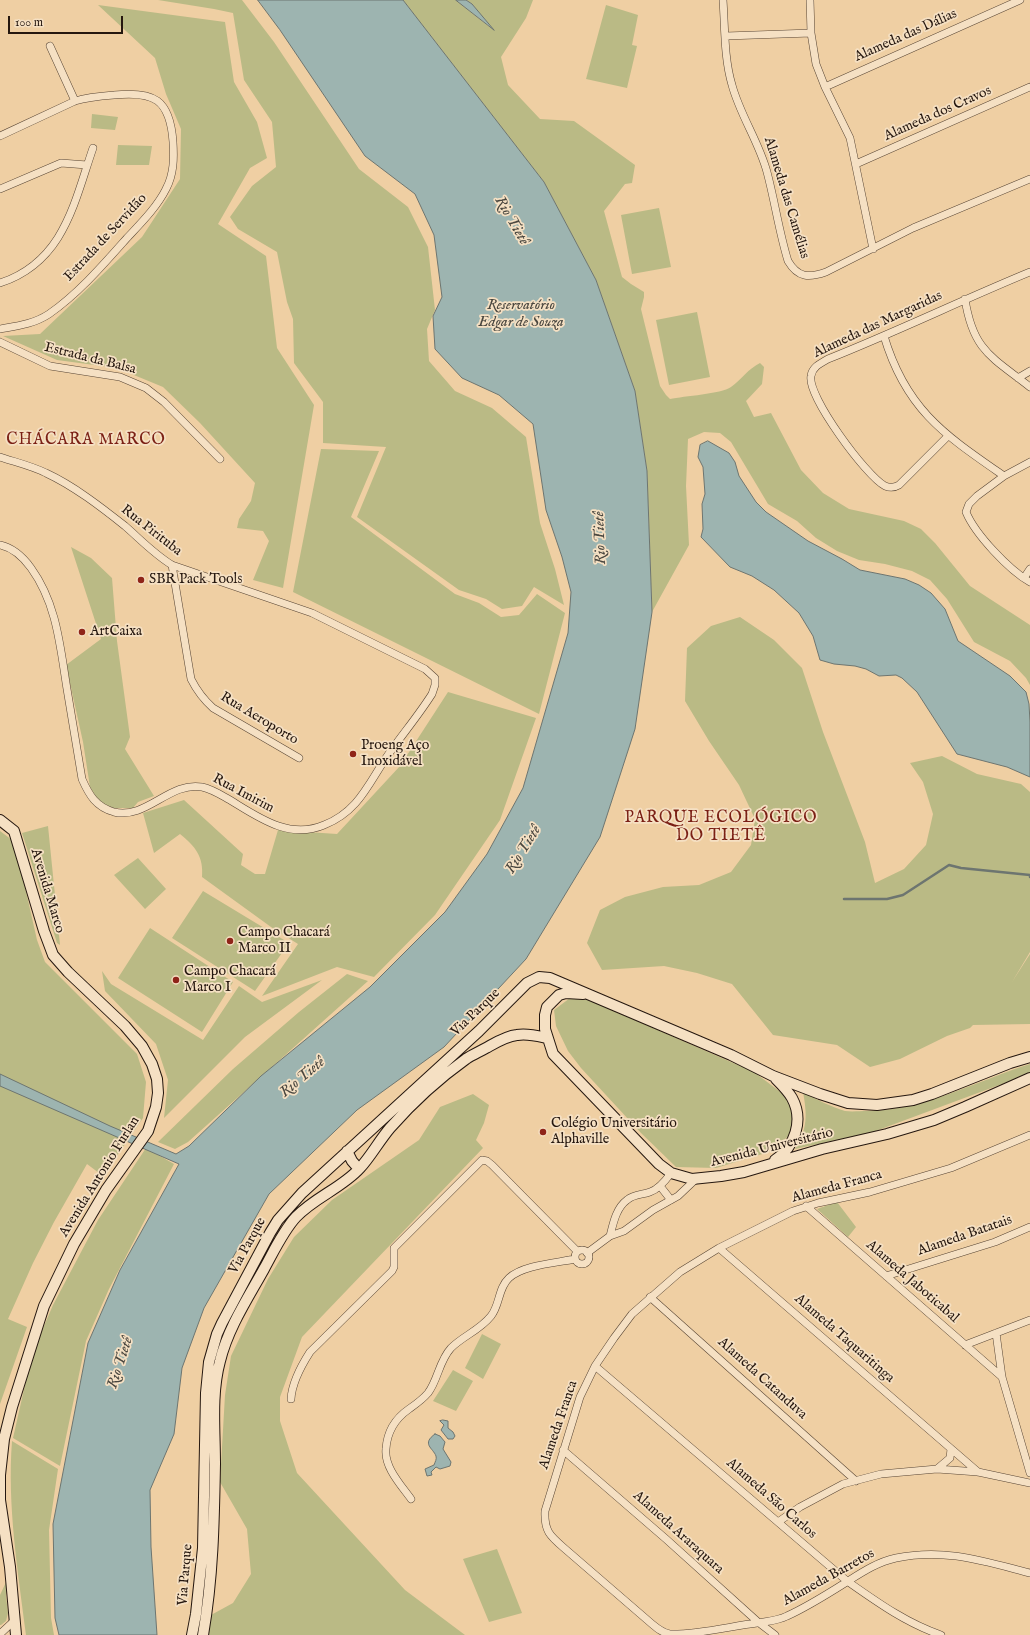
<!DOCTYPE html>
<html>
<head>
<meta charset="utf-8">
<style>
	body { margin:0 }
	#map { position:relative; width:1030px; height:1635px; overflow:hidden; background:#efcfa3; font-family:"IM FELL English",serif }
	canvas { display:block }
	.scale { position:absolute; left:8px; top:16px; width:115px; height:18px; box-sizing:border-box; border:2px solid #25170f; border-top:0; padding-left:5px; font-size:12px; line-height:14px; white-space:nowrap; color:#25170f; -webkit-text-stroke:3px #f5e0c3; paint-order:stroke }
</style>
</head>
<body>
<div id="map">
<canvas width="1030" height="1635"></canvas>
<div class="scale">100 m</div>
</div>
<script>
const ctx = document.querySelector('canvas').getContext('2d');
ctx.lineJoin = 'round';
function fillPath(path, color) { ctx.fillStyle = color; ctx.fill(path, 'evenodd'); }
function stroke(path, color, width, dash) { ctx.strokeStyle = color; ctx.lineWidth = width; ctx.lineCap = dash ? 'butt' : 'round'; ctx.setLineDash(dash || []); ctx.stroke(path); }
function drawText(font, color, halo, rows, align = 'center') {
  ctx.font = font + ' "IM FELL English",serif'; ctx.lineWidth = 3.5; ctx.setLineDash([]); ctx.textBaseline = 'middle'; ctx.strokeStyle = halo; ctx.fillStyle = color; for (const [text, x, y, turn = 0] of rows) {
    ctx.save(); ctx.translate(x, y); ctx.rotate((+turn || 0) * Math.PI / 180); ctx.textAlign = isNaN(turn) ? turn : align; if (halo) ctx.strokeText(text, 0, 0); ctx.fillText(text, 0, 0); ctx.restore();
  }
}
fillPath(new Path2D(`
	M158,0H242L274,42L359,169L408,207L428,247L435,310L427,329L429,361L455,391L492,408L526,437L540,523L555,569L564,605L534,587L522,606L502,609L486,599L459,590L357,517L386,447L323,443V402L294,363L293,319L287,302L277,252L238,229L230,217L252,186L276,167L272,122L244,80L233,13L214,9Z
	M403,0H456L492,29L472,4L466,0H533L526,18L501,57L508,85L540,119L574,121L635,165L632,183L625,184L604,211L622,277L631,284L644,292V297L641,309L660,386L666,395L670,399C684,396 721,394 731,387C742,379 748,369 760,363L764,367L762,384L746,401L754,417L771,413L801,470L823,493L849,509L904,521L921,529L935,543L970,586L1030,625V685L1026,678L1010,661L974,642L947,599L930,580L912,571L885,564L859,560L837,551L816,538L797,521L768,504L731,442L720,433L704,432L688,439L686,486L689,545L652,612L647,471L635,391L596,280L544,182Z
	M98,5L225,22L234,82L257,122L267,158L250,168L218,224L266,256L277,348L314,405L283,588L253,580L269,541L263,531L237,528L239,519L251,501L255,483L200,423L163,387L117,368L57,360L3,336L40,334L142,237L180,179L181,129L166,94L155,58Z
	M606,5L638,15L632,45L637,46L627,88L586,79Z
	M92,114L118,117L115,130L91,128Z
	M118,145L152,146L149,165H116Z
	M659,208L671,267L632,274L621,215Z
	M697,312L710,377L669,385L656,320Z
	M321,449L379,451L351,517L455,594L479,603L501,617L519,615L537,594L565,613L539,714L293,592Z
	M71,547L91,558L112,578L117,641L130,737L125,749L154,796L138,802L133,808H113L99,802L90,787L83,742L66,665L101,639Z
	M740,617L774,640L802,668L823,732L865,842L875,883L904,869L926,845L933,814L923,782L910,763L942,756L977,774L1021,784L1030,792V952L1012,982L1030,954V1024L973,1025L970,1028L947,1036L900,1059L870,1067L837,1045L773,1035L732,984L697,973L664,966L602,970L587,943L600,910L625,897L663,887L699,885L731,872L751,845L755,819L739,785L709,741L685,701L687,648L711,626Z
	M448,692L536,718L500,820L435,915L374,977L337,967L262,996L298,944L271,927L202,877C204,857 195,846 180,834L154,853L143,813L184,800L243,854L241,865L255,874H265L278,830L337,834L400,766Z
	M48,826L60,945L57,943L22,833Z
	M0,831L12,840L25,887L37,940L45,962L137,1054L146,1082L143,1118L103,1176L87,1164L54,1222L33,1263L8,1319L27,1327L0,1404Z
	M138,858L166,889L145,909L114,875Z
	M203,891L289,943L255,991L172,938Z
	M150,928L233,982L202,1032L118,978Z
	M102,971L111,984L203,1040L239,986L262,1002L322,980L245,1037L164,1118L168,1080L156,1044L105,991Z
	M347,974L368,981L188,1142L175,1149L158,1142L233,1069L299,1012Z
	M570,998L589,1000L754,1072L787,1097L793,1111L794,1122L790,1135L769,1152L716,1168L676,1167L641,1133L581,1068L568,1051L556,1026L554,1010Z
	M1030,1064V1075L1002,1084L873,1132L795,1149C808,1129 807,1114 803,1092C816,1099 831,1107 845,1111C852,1112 860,1111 867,1111C925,1110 976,1081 1030,1064Z
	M473,1094L489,1105L484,1123L476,1140L483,1148L302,1337L280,1397V1421L297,1473L405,1590L465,1635H208L211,1615L233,1603L251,1574L247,1529L220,1482L225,1395L231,1356L268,1279L294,1237L332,1200L419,1140L440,1107Z
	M146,1148L174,1164L109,1289L86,1341L60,1466L13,1438L27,1376L41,1333L53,1305L98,1220Z
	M837,1202L856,1227L848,1237L817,1209Z
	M482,1334L501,1344L483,1379L465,1368Z
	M453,1370L473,1381L456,1411L433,1401Z
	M12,1441L58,1469L49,1530L51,1618L54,1635H26C18,1571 7,1506 12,1441Z
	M497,1549L522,1613L489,1622L463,1559Z
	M8,1578L6,1596L8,1613L6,1621L1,1625H0V1595Z`), '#baba85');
const water = new Path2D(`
	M258,0H403L544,182L596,280L635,391L647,471L652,612L635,729L600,837L526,959L444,1047L357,1110L269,1194L204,1308L182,1368L174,1434L150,1490L151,1547L157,1635H59L55,1618L53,1524L88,1343L120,1270L179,1164L0,1086V1074L110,1126L176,1154L189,1146L261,1076L370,987L445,912L487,854L523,788L568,633L571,592L562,557L546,510L533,424L499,395L462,378L435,349L433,316L442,297L434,235L415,194L365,156L280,30Z
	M456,0H466L472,4L494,30Z
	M708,441L729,453L735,462L739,476L756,502L766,512L808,541L842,559L860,570L905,579L919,585L931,593L945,609L958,641L1010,676L1026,692L1029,704L1030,722V777L1007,767L957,754L917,692L902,678L896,675L879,676L866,669L855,666L834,664L820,660L813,636L799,613L774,590L752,576L730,567L701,537L703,529L702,504L705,494L703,467L698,457L700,445Z
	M443,1420L448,1421V1428L453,1432L455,1436L453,1439H448L441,1430L444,1425L440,1421Z
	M435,1434L440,1436L445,1442L443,1449L451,1462L450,1466L440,1469L436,1467L431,1472L432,1475L427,1476L425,1469L434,1465C435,1462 437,1459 436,1456C433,1448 421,1444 435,1434Z`);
fillPath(water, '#9db4b0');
stroke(water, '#6d7570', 1);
stroke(new Path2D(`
	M844,899H887L903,895L949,865L961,868L1030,875V877`), '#6d7570', 2.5);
const street = new Path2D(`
	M723,0C725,28 724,58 732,85C740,115 759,142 767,172C775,202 779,232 788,261C798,278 809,278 826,272L913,228L1030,179
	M810,0L811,33L816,64L825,87L850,138L873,249
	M726,36L811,33
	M50,46L75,101
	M825,87L1020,0
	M0,136L75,101C88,97 101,96 114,95C154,91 170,99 173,142C174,158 174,174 166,189C157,207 141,223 127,238C103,265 78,294 49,314C34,324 17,326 0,329
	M856,164L1030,87
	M0,189L61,163L87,165
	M0,283C64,262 74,203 93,148
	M965,299C973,351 992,357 1030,387
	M884,336C906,410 945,435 1004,476
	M0,342L50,366L120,377L146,388L164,402L220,459
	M1018,378L1030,371
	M948,436L899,485C894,488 890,488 885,486C866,476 807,396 811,376C812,367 821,363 828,359C896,332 962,300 1030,272
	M0,457C15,462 32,466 46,473C74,486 101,507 125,526C140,539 154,554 172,565L312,613L425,669L435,678V685L432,694C420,713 406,730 393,748C370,778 362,810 324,825C289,840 258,817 230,800C221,795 212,789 202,787C170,781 146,820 114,812C96,807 89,795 82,779C77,749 72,719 67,689C60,646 57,604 31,568C23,557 14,548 0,545
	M1030,462L1004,476L977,496L969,504L966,512C975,534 1009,570 1030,582
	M172,565L191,679C197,691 203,699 213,708L299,758
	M1024,578L1030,569
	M1030,1135L951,1168L870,1192L818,1203L793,1211L719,1248L680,1272L632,1314L614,1338L595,1366L580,1397L545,1511C544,1531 550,1536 564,1548L652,1624C658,1629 663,1633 670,1634C696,1635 732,1626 757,1623C768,1621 777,1621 787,1616C807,1607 826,1595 845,1583C861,1573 877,1562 896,1558C945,1548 983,1561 1030,1573
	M660,1186L671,1200
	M806,1206L1002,1377
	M610,1236C613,1224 616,1208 627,1200C634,1194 642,1195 650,1192C659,1189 666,1180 671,1173
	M719,1248L978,1472
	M575 1257a7 7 0 1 1 14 0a7 7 0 1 1-14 0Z
	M587,1253L610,1236L624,1231L653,1210L678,1196L697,1178
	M886,1276L995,1242L1030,1227
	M650,1297L856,1481
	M996,1333L1002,1377L1030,1473
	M965,1345L1030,1320
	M595,1366L847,1581C877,1602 906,1623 941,1635
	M291,1399C292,1382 301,1366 310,1352L392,1271L394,1267V1248L482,1160L487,1161L492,1165L577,1251
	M563,1450L666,1539L758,1622L775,1635
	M937,1469L950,1458L951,1449
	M411,1499C401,1485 384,1467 386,1449C387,1432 396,1418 409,1409C416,1404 422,1400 428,1393C438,1380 439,1361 451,1348C463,1336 480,1330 491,1316C500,1305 498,1288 509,1278C523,1265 556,1263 575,1259
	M778,1522L800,1507L843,1484L881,1474L937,1469L978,1472L1030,1483
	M0,1634L15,1620`);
const secondary = new Path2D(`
	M0,820L14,831L44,931L53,955L68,972L125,1026L142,1046L152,1064L157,1079L158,1093L156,1107L148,1131L106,1190L74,1244L44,1306L12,1407L4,1439L0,1475V1500L10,1567L16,1635
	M583,994L566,993L559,995L547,1007L545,1015V1029L553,1054L659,1164L671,1173L692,1179L721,1176L744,1172L822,1149L887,1134L934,1120L965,1107L1030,1078
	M347,1151L352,1161L359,1169
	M775,1160C795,1147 804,1120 792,1098C788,1091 782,1085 776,1079
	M192,1635L196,1614L203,1548L206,1393L209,1362L217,1334L222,1323L270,1233L278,1220L302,1193L479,1031L527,983L539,977L550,978L731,1055L773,1076L820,1094L848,1103L877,1105L913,1100L932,1094L1010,1063L1030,1057
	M203,1635C213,1578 214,1521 215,1464C215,1430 211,1394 220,1361C228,1328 248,1298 264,1269C274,1251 283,1231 296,1217C315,1197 342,1188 360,1168C371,1156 379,1141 390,1128C412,1103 438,1079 466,1059C472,1055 479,1052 486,1048C495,1043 506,1036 517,1035C527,1033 538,1036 547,1038`);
stroke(street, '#584534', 8);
stroke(secondary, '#25170f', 12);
stroke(street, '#f5e0c3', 7);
stroke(secondary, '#f5e0c3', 10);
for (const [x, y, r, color] of [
	[141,580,4,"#8f2418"],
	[82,632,4,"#8f2418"],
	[353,754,4,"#8f2418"],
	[230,941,4,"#8f2418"],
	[176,980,4,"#8f2418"],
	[543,1132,4,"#8f2418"]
]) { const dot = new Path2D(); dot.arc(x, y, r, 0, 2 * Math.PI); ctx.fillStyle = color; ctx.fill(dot); stroke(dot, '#f5e0c3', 1.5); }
drawText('14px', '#25170f', '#f5e0c3', [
	["Alameda das Dálias",906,36,-24],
	["Alameda dos Cravos",938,114,-24],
	["Alameda das Camélias",786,198,73],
	["Estrada de Servidão",106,238,-47],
	["Alameda das Margaridas",878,325,-25],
	["Estrada da Balsa",90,359,14],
	["Rua Pirituba",151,531,38],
	["Rua Aeroporto",259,719,31],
	["Rua Imirim",243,794,28],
	["Avenida Marco",47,891,73],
	["Via Parque",476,1013,-44],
	["Avenida Universitário",772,1148,-14],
	["Avenida Antonio Furlan",100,1177,-58],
	["Alameda Franca",837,1187,-15],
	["Alameda Batatais",965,1236,-19],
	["Via Parque",248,1246,-61],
	["Alameda Jaboticabal",912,1282,41],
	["Alameda Taquaritinga",844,1339,41],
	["Alameda Catanduva",762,1379,42],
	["Alameda Franca",559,1425,-71],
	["Alameda São Carlos",771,1499,41],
	["Alameda Araraquara",678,1533,42],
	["Via Parque",186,1575,-85],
	["Alameda Barretos",829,1578,-29]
]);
drawText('14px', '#25170f', '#f5e0c3', [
	["SBR Pack Tools",149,580],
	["ArtCaixa",90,632],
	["Proeng Aço",361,746],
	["Inoxidável",361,762],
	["Campo Chacará",238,933],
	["Marco II",238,949],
	["Campo Chacará",184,972],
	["Marco I",184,988],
	["Colégio Universitário",551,1124],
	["Alphaville",551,1140]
], 'left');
drawText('italic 15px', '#49463f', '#f5e0c3', [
	["Rio Tietê",511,221,60],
	["Reservatório",521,306],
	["Edgar de Souza",521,323],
	["Rio Tietê",601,538,-92],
	["Rio Tietê",524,850,-58],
	["Rio Tietê",303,1078,-40],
	["Rio Tietê",121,1363,-72]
]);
ctx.letterSpacing = '1px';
drawText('16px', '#7a1f14', '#f5e0c3', [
	["CHÁCARA MARCO",86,441],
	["PARQUE ECOLÓGICO",721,819],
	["DO TIETÊ",721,837]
]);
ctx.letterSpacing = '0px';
</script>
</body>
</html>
